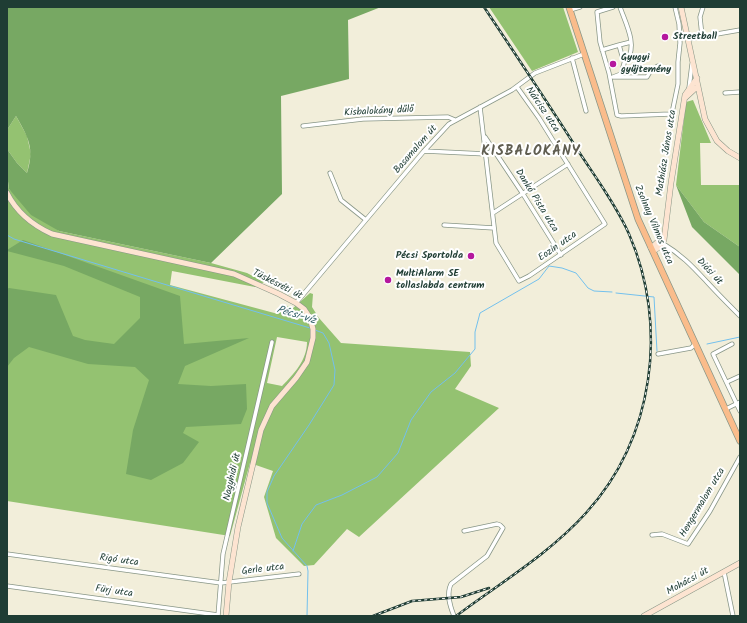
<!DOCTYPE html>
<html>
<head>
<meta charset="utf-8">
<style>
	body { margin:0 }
	#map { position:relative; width:747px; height:623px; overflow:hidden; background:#f2eeda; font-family:Kalam,sans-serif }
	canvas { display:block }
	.frame { position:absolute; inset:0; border:8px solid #1f3d34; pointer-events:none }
</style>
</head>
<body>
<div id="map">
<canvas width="747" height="623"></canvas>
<div class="frame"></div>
</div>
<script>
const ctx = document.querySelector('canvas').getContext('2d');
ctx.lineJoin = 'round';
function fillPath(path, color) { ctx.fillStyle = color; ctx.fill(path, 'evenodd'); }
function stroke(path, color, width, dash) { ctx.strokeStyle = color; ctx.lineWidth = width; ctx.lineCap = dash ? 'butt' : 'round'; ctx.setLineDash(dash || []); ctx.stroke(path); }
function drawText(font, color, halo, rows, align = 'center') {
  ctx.font = font + ' Kalam,sans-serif'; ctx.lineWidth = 4; ctx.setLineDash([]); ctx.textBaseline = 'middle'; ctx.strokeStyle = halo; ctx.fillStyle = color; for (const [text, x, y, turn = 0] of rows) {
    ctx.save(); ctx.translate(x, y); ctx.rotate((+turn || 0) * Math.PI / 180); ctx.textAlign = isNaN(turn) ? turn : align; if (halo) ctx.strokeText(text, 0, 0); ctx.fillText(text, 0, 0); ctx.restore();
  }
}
fillPath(new Path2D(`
	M489,7H563L578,52L532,71Z
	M693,100L711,143H700L701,185H740V247L704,222L676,185L686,102Z
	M16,116L27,136L31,154L27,173L17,163L7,149V130Z
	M7,174L9,189L59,231L211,263L247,273L264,282L255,287L172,271L170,285L278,314L286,305L292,309L310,293L313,294L312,307L319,318L341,343L470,352L471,366L455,389L499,408L359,537L347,529L314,565L304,566L276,538L264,497L273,471L250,463L230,536L7,501ZM277,337L307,342C307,360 294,374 282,386L267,383Z`), '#94c271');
fillPath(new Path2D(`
	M7,7H381L348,20L349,79L281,96L282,194L211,263L59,231L31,215L9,189L7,174V149L17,163L27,173C35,148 28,137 16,116L7,130Z
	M676,185L704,222L740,247V275L692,227Z
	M23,240L180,296L184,344L249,338L185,366L178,384L211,386L246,384L247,409L241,424L186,427L183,433L199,442L183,463L151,480L126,474L133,430L149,380L135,367L88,364L29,347L14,358L7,367V289L9,288L56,295L73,336L85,340L114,344L140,318V297L64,266L7,251V250Z`), '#77a863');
stroke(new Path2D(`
	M7,235L14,239L310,328
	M616,293L654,297L657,351
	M707,344L740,337
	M293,551L302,524L316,505L342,495L377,477L398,453L411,420L431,392L455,373L475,349V332L480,313L539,279L549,266L562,268L576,273L588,288L594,291L612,292
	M307,616L308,571L307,566L282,538L267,503V492L274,476L309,425L334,385L335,370L329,343L323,333L315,330`), '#73c0ed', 1);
const street = new Path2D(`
	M613,7L597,12L600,42L609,73L617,115L621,116L670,114L672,113L678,84V62L680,43L679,24L675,7
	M620,7C625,22 638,45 627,60L623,59L619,45L631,42
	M570,10L580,7
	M702,36L700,17L703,7
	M688,39L740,30
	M602,50L619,45
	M572,58L586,111
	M613,77H647L651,70L658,66
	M613,77L621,74L625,60
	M689,88L692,64
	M725,93L740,92
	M480,107L496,243L519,281L529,276L605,224L539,118L517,87
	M303,126L363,119L448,117L455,120
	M485,137L523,194L561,255
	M424,151L486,154L494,150
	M330,173L341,200L366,220
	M493,213L568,164
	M444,225L494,228
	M662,243C682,255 692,266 707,282C718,294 729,305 740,316
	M296,303L424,151L449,124L512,90L535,73L584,54
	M732,344L713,354L740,411
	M658,354L691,348L695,344
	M727,382L740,376
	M726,409L740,402
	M652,535L662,534L688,544L710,511L740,457
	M7,554L221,583L299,574
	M724,572L733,616
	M7,586L218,615
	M218,616L223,554L272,342
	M454,616C450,606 446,594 451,584L487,556L503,528L500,525L497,524L464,531`);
const secondary = new Path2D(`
	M681,7L705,119L717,141L728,151L740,158
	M685,98L698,86
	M7,193C17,213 32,225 52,234L234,274L279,294L296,303L304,309L310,318L313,329V338L307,362L296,378L272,406L261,430L238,527L229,582L226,616
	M651,248L663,237
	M653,251L658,248L664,240L671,183L685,95L697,78
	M644,616L740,563`);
const primary = new Path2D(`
	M569,7L638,219L740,441`);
stroke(street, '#889687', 5);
stroke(secondary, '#889687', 6);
stroke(primary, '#889687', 7);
stroke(street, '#fff', 3.5);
stroke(secondary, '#fde4d1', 5);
stroke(primary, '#fabc8b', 5.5);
const rail = new Path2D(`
	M373,616L412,601L461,597L489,588
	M456,616C500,583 549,554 586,513C654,438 669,326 629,234C616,205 596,178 579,152C548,103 516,55 484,7`);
stroke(rail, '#1f3d34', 2.5);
stroke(rail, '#fff', 1, [3]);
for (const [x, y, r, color] of [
	[665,37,4,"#b5179e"],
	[613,64,4,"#b5179e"],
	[471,256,4,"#b5179e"],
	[388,280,4,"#b5179e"]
]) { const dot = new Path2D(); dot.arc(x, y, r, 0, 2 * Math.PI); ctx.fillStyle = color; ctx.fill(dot); stroke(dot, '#fff', 1.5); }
drawText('bold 10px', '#1f3d34', '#fff', [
	["Streetball",673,37],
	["Gyugyi",621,58],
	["gyűjtemény",621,70],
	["Pécsi Sportolda",463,256,"right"],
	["MultiAlarm SE",396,274],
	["tollaslabda centrum",396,286]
], 'left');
drawText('10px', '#1f3d34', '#fff', [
	["Nárcisz utca",542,110,56],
	["Kisbalokány dűlő",379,112,-3],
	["Basamalom út",416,150,-49],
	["Mathiász János utca",667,153,-81],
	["Dankó Pista utca",536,201,58],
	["Zsolnay Vilmos utca",653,225,67],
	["Eozin utca",558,247,-35],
	["Diósi út",709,272,47],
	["Tüskésréti út",277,285,27],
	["Nagyhidi út",233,477,-77],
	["Hengermalom utca",703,503,-59],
	["Rigó utca",119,561,8],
	["Gerle utca",263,570,-7],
	["Mohácsi út",688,582,-29],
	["Fürj utca",114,592,8]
]);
drawText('italic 11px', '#38646c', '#fff', [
	["Pécsi-víz",296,316,17]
]);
ctx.letterSpacing = '1px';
drawText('bold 14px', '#605e51', '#fff', [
	["KISBALOKÁNY",531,153]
]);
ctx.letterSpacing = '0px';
</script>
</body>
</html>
